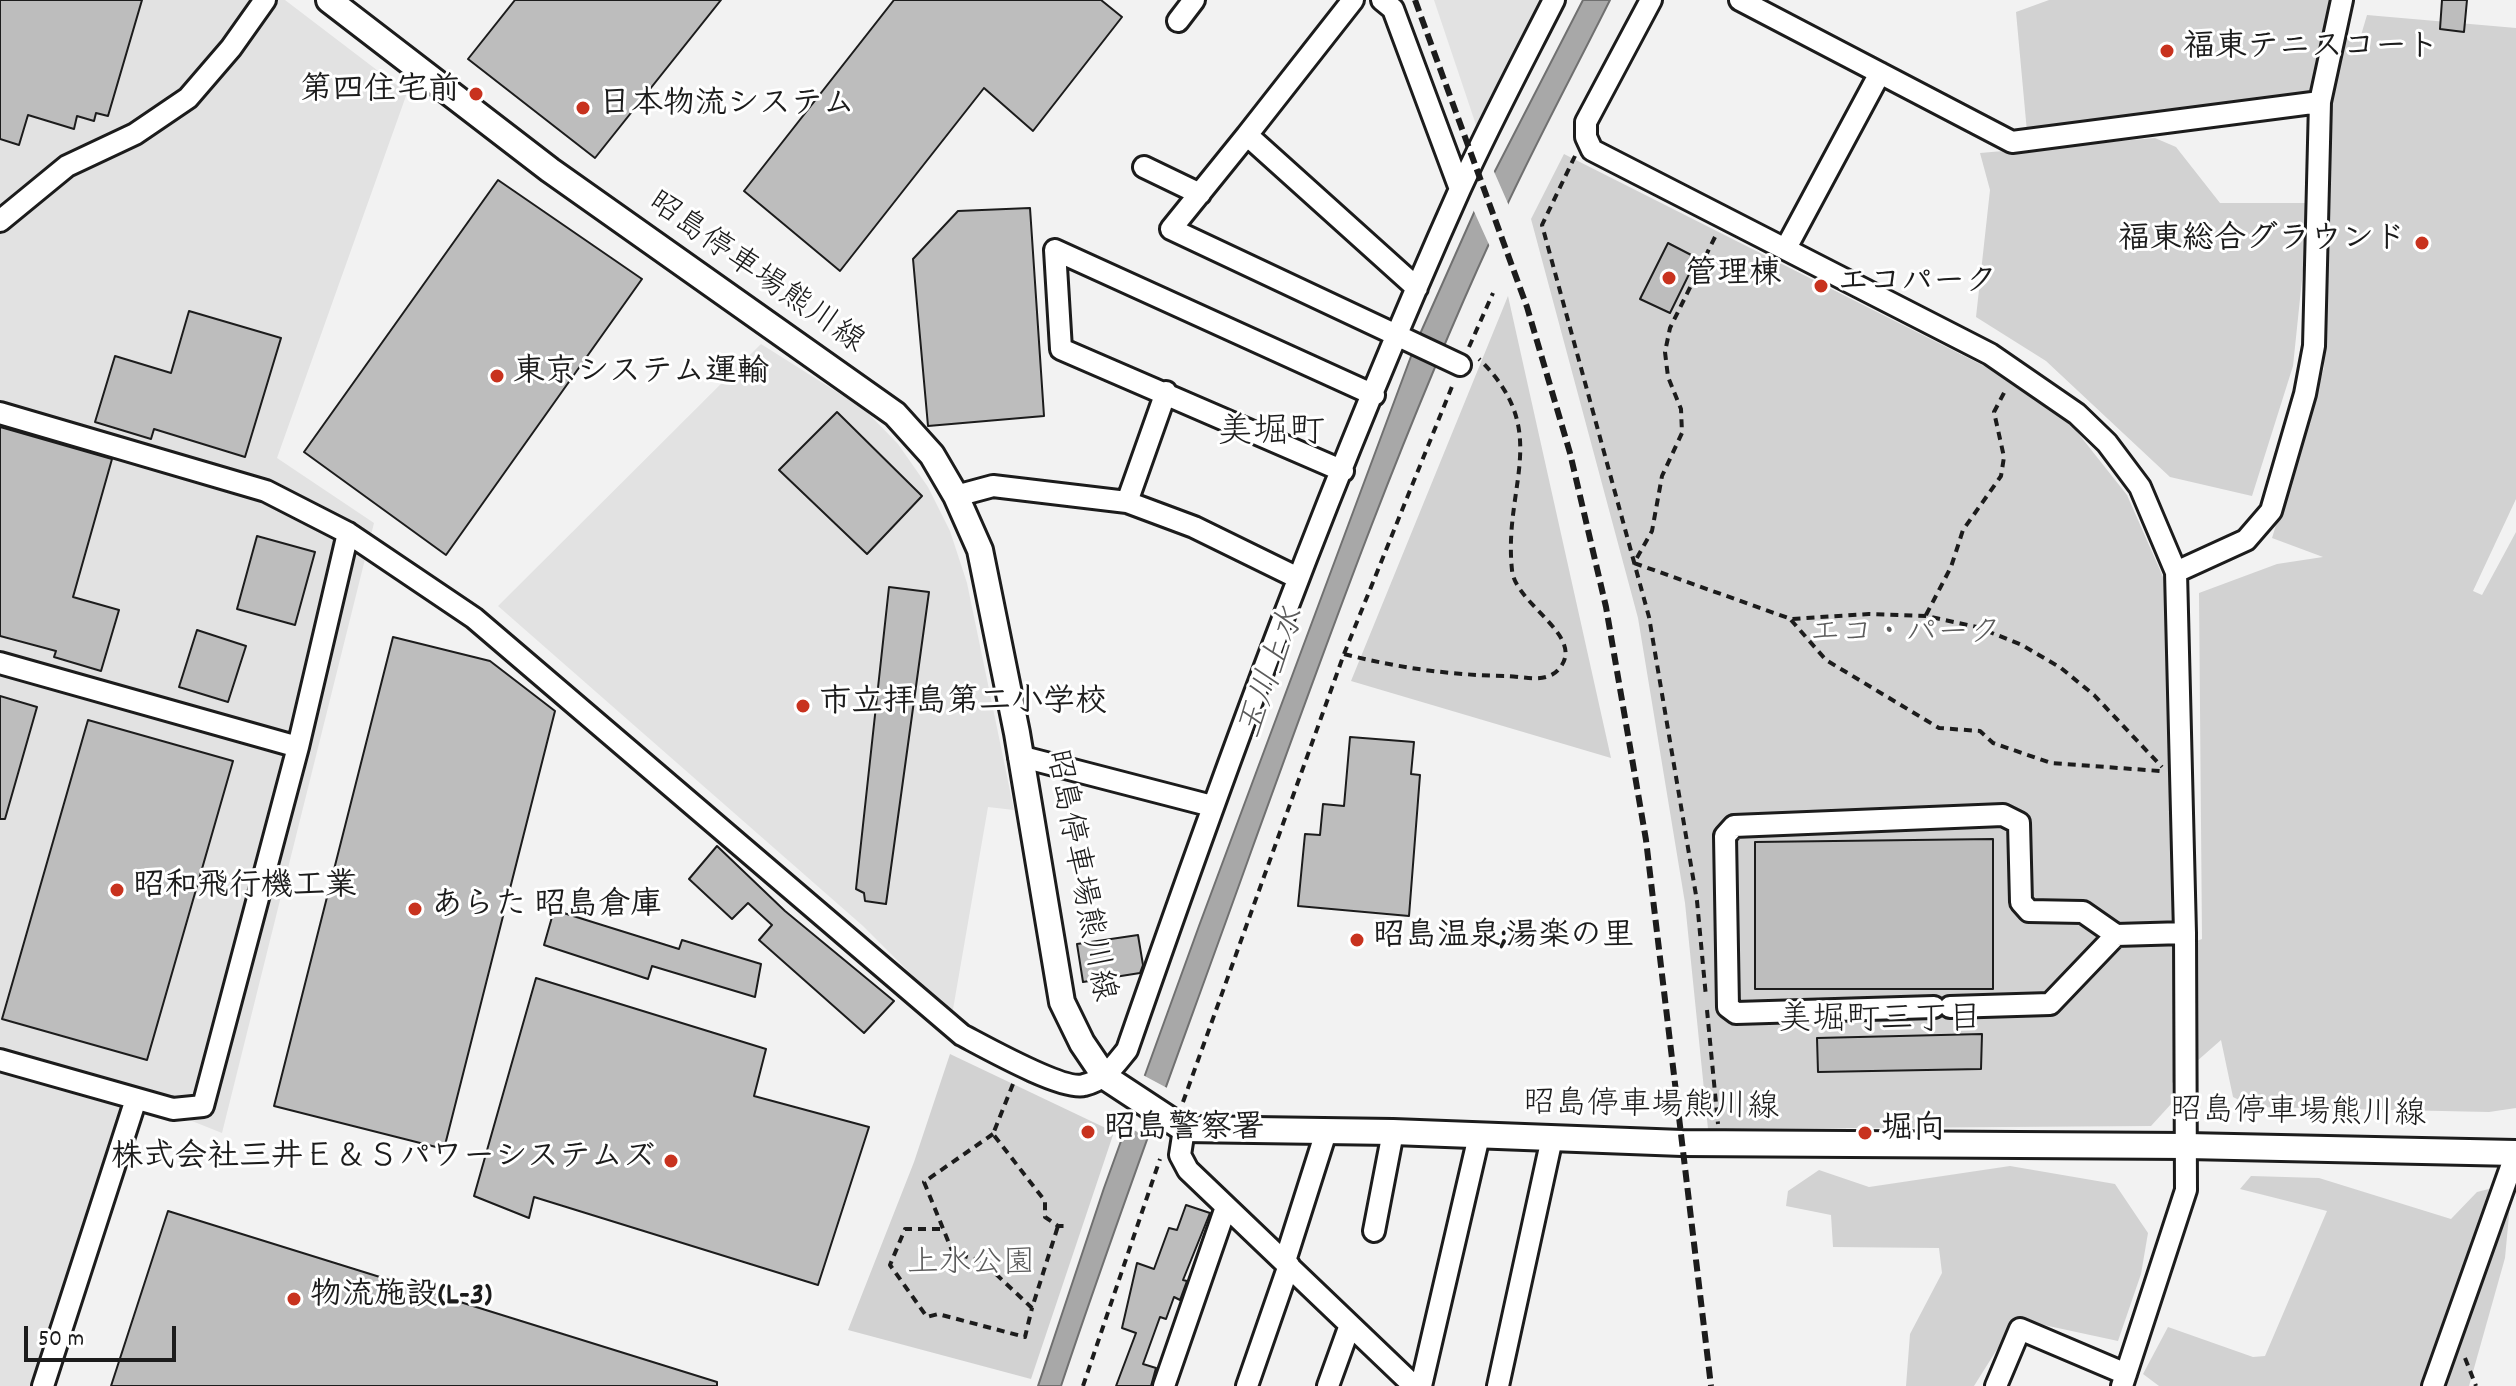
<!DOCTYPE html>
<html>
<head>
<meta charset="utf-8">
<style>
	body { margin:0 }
	#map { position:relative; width:2516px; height:1386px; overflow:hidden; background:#f2f2f2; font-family:Dekko,sans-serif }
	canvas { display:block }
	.scale { position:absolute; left:24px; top:1326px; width:152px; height:36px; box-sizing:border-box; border:4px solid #1c1c1c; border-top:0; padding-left:10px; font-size:24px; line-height:28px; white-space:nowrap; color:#1c1c1c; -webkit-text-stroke:6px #fff; paint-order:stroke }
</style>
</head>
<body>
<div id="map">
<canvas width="2516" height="1386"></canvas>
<div class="scale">50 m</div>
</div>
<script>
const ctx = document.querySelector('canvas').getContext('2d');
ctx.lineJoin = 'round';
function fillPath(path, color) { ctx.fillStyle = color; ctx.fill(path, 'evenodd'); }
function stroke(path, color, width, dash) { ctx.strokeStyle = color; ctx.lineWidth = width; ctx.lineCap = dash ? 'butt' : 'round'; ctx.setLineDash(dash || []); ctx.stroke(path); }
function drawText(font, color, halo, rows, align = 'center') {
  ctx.font = font + ' Dekko,"Klee One",sans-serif'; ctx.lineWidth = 6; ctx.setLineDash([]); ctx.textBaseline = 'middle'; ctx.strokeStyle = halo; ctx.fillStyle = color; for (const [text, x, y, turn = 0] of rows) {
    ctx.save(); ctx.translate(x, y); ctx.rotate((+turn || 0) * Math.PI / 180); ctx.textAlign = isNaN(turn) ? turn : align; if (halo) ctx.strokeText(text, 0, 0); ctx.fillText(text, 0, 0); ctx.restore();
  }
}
fillPath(new Path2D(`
	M0,0H285L407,93L277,458L374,523L222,1133L137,1099L43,1386H0Z
	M1434,0H1543L1477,128Z
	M761,344L864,409L898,444L928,487L950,531L967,583L1014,810L988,807L952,1015L863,926L498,606Z`), '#e2e2e2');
fillPath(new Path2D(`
	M2049,0H2333L2315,90L2027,132L2016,12Z
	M2367,15L2516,28V499L2473,591L2482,595L2516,532V1108L2489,1112L2253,1107L2233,1097L2221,1040L2172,1083V1103L2151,1126L1708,1129L1685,903L1638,618L1531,219L1564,154L1988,368L2036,396L2070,423L2127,495L2164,579L2174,949L2202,939L2199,593L2277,564L2323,557L2272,538L2324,368L2332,102L2345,35L2359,42Z
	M2155,138L2176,147L2220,203H2310L2293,366L2252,496L2170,477L2046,361L1976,317L1990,190L1980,153Z
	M1508,296L1611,758L1351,681Z
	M950,1054L1114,1132L1031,1379L848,1330L914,1162Z
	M2010,1166L2115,1184L2148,1233L2141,1274L2118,1341L2016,1319L1974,1386H1906L1910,1334L1942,1273L1939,1248L1833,1247L1831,1215L1786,1206L1788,1191L1819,1170L1869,1187Z
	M2251,1176L2319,1178L2451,1219L2477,1192L2512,1183L2505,1258L2469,1386H2159L2143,1374L2168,1327L2253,1357L2265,1356L2327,1211L2240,1189Z`), '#d2d2d2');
const water = new Path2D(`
	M1583,0H1610C1571,78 1529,155 1493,235C1401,435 1327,642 1252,849C1188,1028 1121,1206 1061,1386H1038L1104,1188L1199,926L1416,343L1477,206Z`);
fillPath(water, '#a8a8a8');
stroke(water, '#707070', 2);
fillPath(new Path2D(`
	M1492,167L1510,208L1491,249L1472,207Z
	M1141,1074L1169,1089L1150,1139L1123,1124Z`), '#f2f2f2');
const building = new Path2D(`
	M0,0H142L108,116L96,113L94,121L77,116L74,129L28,115L19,145L0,139Z
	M515,0H721L595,158L468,59Z
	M894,0H1101L1122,17L1033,131L984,88L840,271L744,191Z
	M2442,0H2467L2464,32L2440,29Z
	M498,180L642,279L446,555L304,452Z
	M1030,208L1044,416L928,426L913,259L958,211Z
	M1668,243L1697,258L1670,313L1640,299Z
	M189,311L281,338L245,457L154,429L151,439L95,422L115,356L171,373Z
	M837,412L922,496L867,554L779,470Z
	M0,427L112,459L73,597L119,610L101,671L54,657L56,651L0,636Z
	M257,536L315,552L295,625L237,609Z
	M889,587L929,592L886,904L865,901L864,893L856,889Z
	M197,630L246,646L228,702L179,687Z
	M393,637L490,661L555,711L444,1149L274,1106Z
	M0,696L37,707L5,819H0Z
	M88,720L233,761L147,1060L2,1019Z
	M1350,737L1414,742L1411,774L1420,775L1409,916L1298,906L1305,834L1320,835L1323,804L1344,806Z
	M1993,839V989H1755V842Z
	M717,846L785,911L894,1001L864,1033L759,940L772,925L748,903L732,919L689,879Z
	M554,910L679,949L682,940L761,964L755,997L652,966L648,979L544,945Z
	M1138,935L1143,965L1140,973L1083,982L1077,944Z
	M536,978L766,1049L754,1096L869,1127L818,1285L534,1197L529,1218L474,1196Z
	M1982,1034L1981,1069L1818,1072L1817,1038Z
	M1186,1205L1210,1213L1183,1280L1187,1281L1180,1300L1174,1297L1166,1319L1160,1317L1143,1364L1156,1368L1151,1386H1116L1136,1333L1122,1328L1137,1263L1154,1269L1169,1228L1177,1230Z
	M168,1211L717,1382V1386H111Z`);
fillPath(building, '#bdbdbd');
stroke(building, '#1c1c1c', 2);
const minor = new Path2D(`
	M1353,0L1247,135L1417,288
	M1382,0L1393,9L1460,189
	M1651,0L1586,122V137L1592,150L1990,354L2077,414L2107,443L2140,487L2176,572L2185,933L2186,1190L2122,1386
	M1740,0L2012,142L2320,102
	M1178,21L1194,0
	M1247,135L1171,229L1460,365
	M1144,167L1200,194
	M0,221L67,166L135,134L188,98L231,48L265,0
	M1786,248L1880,73
	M0,413L266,491L348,533L474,618L962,1035C985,1047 1063,1091 1084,1085C1105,1080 1114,1066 1127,1050C1228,759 1334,470 1460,189C1489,125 1522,63 1554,0
	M1343,471L1061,349L1055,250L1374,395
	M956,496L993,486L1127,502L1194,527L1298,578
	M1127,502L1166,392
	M2176,572L2246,540L2271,511L2305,394L2314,346L2320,102L2342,0
	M0,663L298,747
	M1019,756L1212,806
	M2116,935L2185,933
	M1934,1007L1736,1013L1728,1007L1725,836L1734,826L2003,815L2019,823L2021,902L2029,911L2083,912L2116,935L2050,1004L1950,1007
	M0,1060L173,1109L203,1106L298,747L348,533
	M1184,1129L1180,1155L1188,1170L1414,1386
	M1374,1231L1393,1132
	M1285,1261L1326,1132
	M43,1386L136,1099
	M1164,1386L1226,1207
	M1247,1386L1289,1265
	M1328,1386L1350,1325
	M1421,1386L1479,1136
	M1498,1386L1552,1138
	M1996,1386L2020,1329L2126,1374
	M2433,1386L2516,1153`);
const major = new Path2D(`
	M329,0L550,170L895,414L932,455L956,496L980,550L1017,733L1062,1002L1082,1043L1105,1077L1184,1129L1393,1132L1682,1143L2187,1146L2516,1153`);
stroke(minor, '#1c1c1c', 26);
stroke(major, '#1c1c1c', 30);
stroke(new Path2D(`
	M1575,156L1542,225L1649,617L1697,901L1706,997
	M1715,237L1670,328L1665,352L1668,377L1681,409L1682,433L1662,476L1652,531L1634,563L1791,619L1869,614L1926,616L1977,627L2022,645L2061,668L2094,695L2162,767
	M1469,347L1493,293
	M1926,615L1951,567L1963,530L2001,476L2004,457L1994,412L2006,389
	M1791,620L1826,660L1939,728L1980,731L1993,743L2051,763L2160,771
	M1344,654C1399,668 1449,675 1506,676C1522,676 1545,684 1558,670C1589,637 1515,605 1512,570C1503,485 1553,431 1479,359
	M1707,1010L1718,1124
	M1013,1084L993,1134L1045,1201V1217L1058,1226H1065
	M1183,1102L1344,654L1453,384
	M993,1134L924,1182L953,1253L982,1261L1032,1308L1058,1226
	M940,1229H905L890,1265L927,1317L938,1314L1025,1337L1032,1308
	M2465,1358L2476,1386
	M1083,1386L1160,1159`), '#1c1c1c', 4, [8, 6]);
stroke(minor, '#fff', 20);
stroke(major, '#fff', 24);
stroke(new Path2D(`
	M1415,0L1527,307L1570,453L1606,607L1646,840L1711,1386`), '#1c1c1c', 6, [12, 6]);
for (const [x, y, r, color] of [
	[2167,51,8,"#c8321e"],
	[476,94,8,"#c8321e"],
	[583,108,8,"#c8321e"],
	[2422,243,8,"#c8321e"],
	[1669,278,8,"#c8321e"],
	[1821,286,8,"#c8321e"],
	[497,376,8,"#c8321e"],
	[803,706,8,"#c8321e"],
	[117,890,8,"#c8321e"],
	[415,909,8,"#c8321e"],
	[1357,940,8,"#c8321e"],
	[1088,1132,8,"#c8321e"],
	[1865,1133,8,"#c8321e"],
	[671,1161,8,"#c8321e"],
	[294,1299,8,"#c8321e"]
]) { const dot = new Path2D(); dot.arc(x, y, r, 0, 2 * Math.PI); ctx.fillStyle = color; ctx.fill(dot); stroke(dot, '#fff', 3); }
drawText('bold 32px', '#1c1c1c', '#fff', [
	["福東テニスコート",2183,51],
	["第四住宅前",460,94,"right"],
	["日本物流システム",599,108],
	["福東総合グラウンド",2406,243,"right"],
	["管理棟",1685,278],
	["エコパーク",1837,286],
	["東京システム運輸",513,376],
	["市立拝島第二小学校",819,706],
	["昭和飛行機工業",133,890],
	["あらた 昭島倉庫",431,909],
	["昭島温泉;湯楽の里",1373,940],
	["昭島警察署",1104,1132],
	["堀向",1881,1133],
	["株式会社三井Ｅ＆Ｓパワーシステムズ",655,1161,"right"],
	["物流施設(L-3)",310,1299]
], 'left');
drawText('32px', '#1c1c1c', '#fff', [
	["昭島停車場熊川線",754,275,35],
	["昭島停車場熊川線",1077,876,79],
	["昭島停車場熊川線",1651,1109,1],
	["昭島停車場熊川線",2298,1116,1]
]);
drawText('32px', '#5c5c5c', '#fff', [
	["エコ・パーク",1905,637],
	["上水公園",971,1267]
]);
drawText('italic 34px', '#5b5b5b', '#fff', [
	["玉川上水",1275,674,-70]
]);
drawText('34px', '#1c1c1c', '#fff', [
	["美堀町三丁目",1880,1023]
]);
drawText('36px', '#1c1c1c', '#fff', [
	["美堀町",1271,436]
]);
</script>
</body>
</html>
